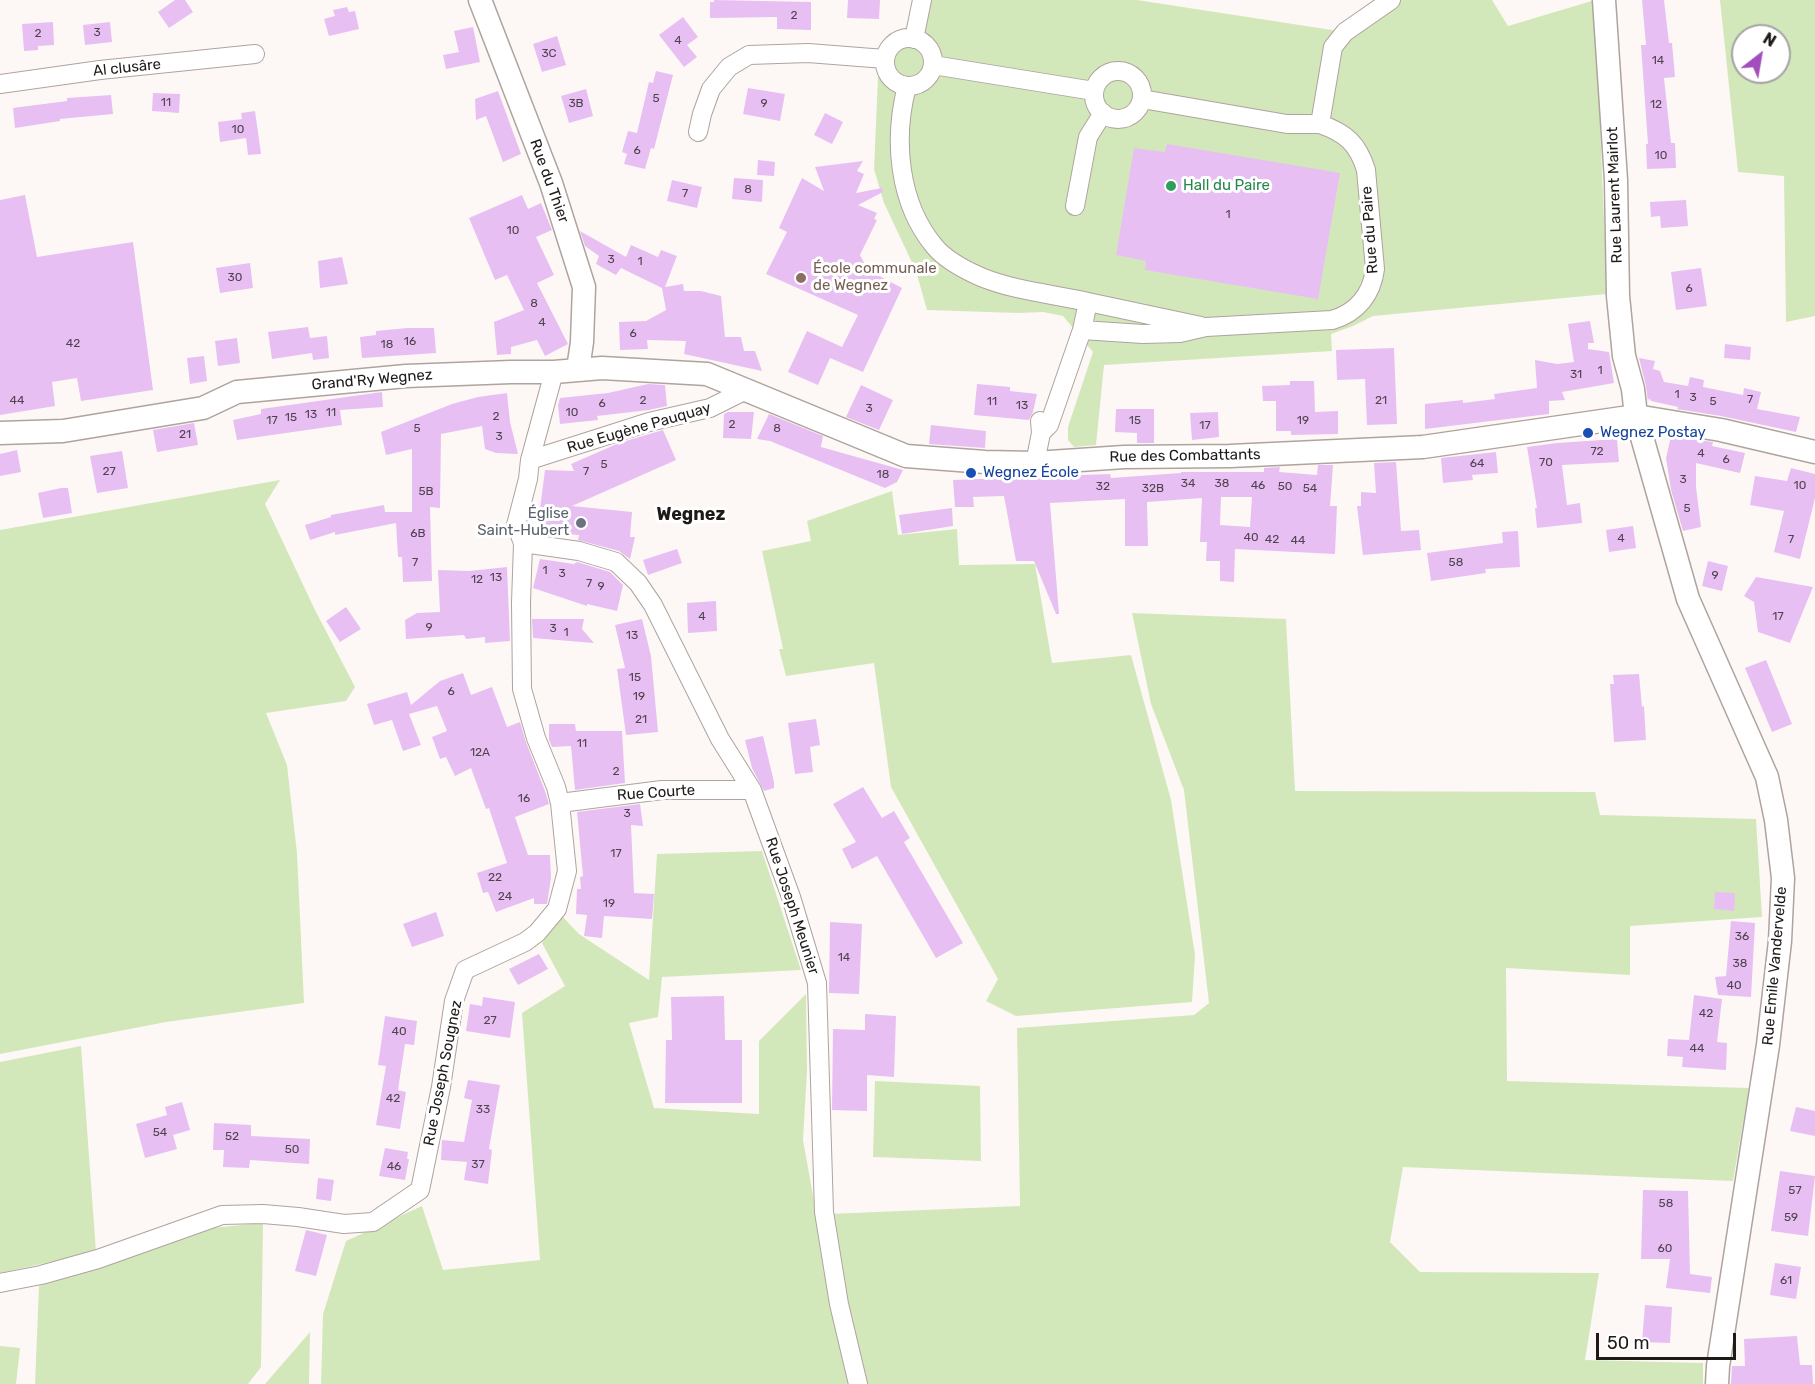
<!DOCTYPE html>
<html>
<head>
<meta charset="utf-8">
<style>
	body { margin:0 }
	#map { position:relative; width:1815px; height:1384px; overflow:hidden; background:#fdf8f6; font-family:Rubik,sans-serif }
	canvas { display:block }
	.north { position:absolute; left:1731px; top:24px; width:60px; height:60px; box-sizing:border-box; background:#fff; border:2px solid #a5a3a3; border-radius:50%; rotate:31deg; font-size:16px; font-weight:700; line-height:24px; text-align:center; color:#1e1a18 }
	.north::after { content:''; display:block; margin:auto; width:21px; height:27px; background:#a34ebc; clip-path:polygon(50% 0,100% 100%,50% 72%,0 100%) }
	.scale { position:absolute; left:1596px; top:1333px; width:140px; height:27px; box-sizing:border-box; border:3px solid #1e1a18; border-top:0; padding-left:8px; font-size:18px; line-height:21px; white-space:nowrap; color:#1e1a18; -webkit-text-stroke:4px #fff; paint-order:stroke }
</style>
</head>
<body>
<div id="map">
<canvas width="1815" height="1384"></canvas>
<div class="north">N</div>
<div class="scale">50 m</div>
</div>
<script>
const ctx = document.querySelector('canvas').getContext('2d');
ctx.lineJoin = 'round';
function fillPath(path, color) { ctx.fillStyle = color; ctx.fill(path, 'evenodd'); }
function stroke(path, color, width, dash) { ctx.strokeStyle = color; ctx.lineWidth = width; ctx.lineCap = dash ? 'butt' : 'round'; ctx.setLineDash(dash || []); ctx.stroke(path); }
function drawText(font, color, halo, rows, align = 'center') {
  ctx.font = font + ' Rubik,sans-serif'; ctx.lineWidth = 6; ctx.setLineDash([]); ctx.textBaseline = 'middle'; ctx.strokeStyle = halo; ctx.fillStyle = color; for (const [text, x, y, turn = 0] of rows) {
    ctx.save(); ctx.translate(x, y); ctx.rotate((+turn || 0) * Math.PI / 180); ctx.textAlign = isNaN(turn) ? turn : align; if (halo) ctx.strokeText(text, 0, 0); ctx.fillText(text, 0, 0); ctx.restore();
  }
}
fillPath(new Path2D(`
	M917,0H1137L1345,32L1391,0H1492L1508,26L1595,0L1607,294L1373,316L1353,326L1331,334L1332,351L1104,365L1096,445L1074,447L1068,440V427L1093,352L1063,316L1043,312L1018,313L927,310L916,271L884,203L874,169L879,54L893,33L907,27Z
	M1720,0H1815V316L1786,322L1784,176L1738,172ZM1743,36H1779V72H1743Z
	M280,480L265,504L315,610L355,687L346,701L266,713L287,765L297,853L304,1003L166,1022L0,1054V530Z
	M892,491L898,535L957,529L959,565L1035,564L1052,663L1131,655L1171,800L1195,955L1192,1002L1016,1016L986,1001L998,979L891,787L874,663L786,676L779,649H783L762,551L811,541L807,521Z
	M1132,613L1286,619L1295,791L1595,792L1600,815L1756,819L1762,917L1630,926V975L1506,968L1507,1081L1749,1088L1733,1181L1403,1167L1390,1242L1420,1272L1599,1273L1585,1360L1703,1363V1384H863L829,1214L1020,1206L1017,1028L1194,1015L1209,1003L1184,790L1151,704Z
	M762,851L801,970L662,977L658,1017L629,1023L654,1108L759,1114V1041L806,994L807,1071L803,1140L823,1251L851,1384H321L323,1314L346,1241L422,1206L443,1270L540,1260L522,1013L565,986L542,943L562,916L579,934L649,980L657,854Z
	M81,1046L96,1252L0,1273V1062Z
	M875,1081L980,1086L981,1161L873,1157Z
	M263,1223L261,1367L248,1384H35L39,1286L186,1236L200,1229Z
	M310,1332L309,1384H265Z
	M0,1346L20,1348L16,1384H0Z`), '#d3e8ba');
fillPath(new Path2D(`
	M175,0H185L193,12L169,28L158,12Z
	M714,0L811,2V30L777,29V17L710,18V2H714Z
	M848,0H880L879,19L847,18Z
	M1642,0H1664L1669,43H1672L1675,77L1664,78L1671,143H1675L1676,168L1647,169L1646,144H1648L1641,45H1646Z
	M347,7L349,12L355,11L359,29L329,36L324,19L335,16L333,10Z
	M683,17L698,37L687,45L697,57L684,67L659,35Z
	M53,22L54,45L38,46V50L24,51L22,24Z
	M110,22L112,42L85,45L83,25Z
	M473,27L480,62L446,69L443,55L459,52L454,31Z
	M557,36L566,65L542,72L533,44Z
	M656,71L673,75L654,149L651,148L645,169L624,164L627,154L622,152L628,131L637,133L649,82L653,83Z
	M748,88L785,94L780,121L743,114Z
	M586,89L593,116L569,123L561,96Z
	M498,91L521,154L503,162L486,116L476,120L475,99Z
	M153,93L180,94L179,113L152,111Z
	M111,95L113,114L60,119V121L15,128L13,108L67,101V98Z
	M255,111L261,154L248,155L246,138L220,142L218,122L242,119L241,113Z
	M825,113L843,122L832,144L814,135Z
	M1167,144L1340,173L1318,299L1145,270L1146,261L1116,255L1134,148L1165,152Z
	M758,160L775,162L774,176L757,175Z
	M863,161L857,171L864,174L856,193L882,188L883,192L858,205L877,213L874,219L877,220L860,255L868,270L902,288L863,372L830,358L818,385L788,372L807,331L842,347L858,315L766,274L787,232L779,228L802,178L824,191L815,167Z
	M734,178L763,180L762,202L732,199Z
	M672,180L702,187L697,208L667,201Z
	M25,195L37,257L133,242L153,390L81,401L77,378L52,382L55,406L0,415V200Z
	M522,195L528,209L541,203L552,230L536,237L554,275L537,283L568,344L545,356L537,340L511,347V354L497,355L494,322L524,310L507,275L495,280L469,218Z
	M1686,200L1688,226L1661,228L1660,216L1651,217L1650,202Z
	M580,231L626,257L631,245L658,257L661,250L677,256L665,287L683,284L684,291H701L721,296L725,337H741L744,351H755L762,371L684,354L686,341L647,340L648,349L620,350L619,322L646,321L666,310L662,288L621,268L616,275L596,264L599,256L585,246Z
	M342,257L348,284L320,288L318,261Z
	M250,263L253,288L220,293L216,268Z
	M1701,268L1707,306L1676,310L1671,272Z
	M1590,321L1594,343H1588V349L1609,352L1614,383L1562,392L1565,400L1549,401V414L1425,429V404L1463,400V403L1495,399L1494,394L1537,388L1535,360L1557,364L1574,362L1568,324Z
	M308,327L310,338L327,336L329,358L313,360L312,353L272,359L268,332Z
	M407,328H434L436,353L362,358L360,337L376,335V331Z
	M237,338L240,363L218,366L215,341Z
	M1725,344L1751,347L1750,360L1724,358Z
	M1394,348L1397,424L1367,425L1365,379L1337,380L1336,350Z
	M204,356L207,381L190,384L187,358Z
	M1639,358L1655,361L1653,369L1660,371L1664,382L1688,386L1690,377L1704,380L1703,387L1743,395L1744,388L1761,392L1757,409L1800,417L1796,432L1721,416L1677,409L1678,407L1651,401L1649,398L1648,402L1646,386Z
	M1290,381H1314L1315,412L1338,411V434L1291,435V431H1276V401H1263L1262,386L1290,385Z
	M648,384L665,385L667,406L649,410L597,416L598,420L560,424L558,405L560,398L608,393Z
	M977,384L1010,387V391L1037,394L1033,412L1029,420L974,415Z
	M861,385L893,400L879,430L846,417Z
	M382,392L383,407L340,410L342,425L237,440L233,420L261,414V409Z
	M507,393L510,422L518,454L496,453L485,449L482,426L441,434L440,508L430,507L432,581L403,582L402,557H398L396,523L335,535V532L310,540L305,525L331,517V515L384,505L385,512H412V449L386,455L381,432L452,404L478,397Z
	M1116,409H1154V443H1137V433L1115,432Z
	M728,412H754L751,439L723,438L724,414Z
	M1218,412L1219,437L1192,440L1190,413Z
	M769,414L823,436L820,452L821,447L903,470L897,482L885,488L770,441L757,439Z
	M194,423L198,445L157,452L153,430Z
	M931,425L986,431L985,448L929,444Z
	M663,430L676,460L572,506L632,512L630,537H635L630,559L619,551L578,540L579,535L537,532L545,470L574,471L571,464L619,443Z
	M1671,436L1713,442L1712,446L1745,453L1740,473L1696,463V487L1701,527L1683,531L1671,490L1666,458Z
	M1617,439L1619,462L1562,465L1567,505L1580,503L1582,523L1537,528L1535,508H1537L1527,447L1557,443Z
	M17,450L21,472L0,476V454Z
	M122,451L128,488L97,493L90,456Z
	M1496,452L1498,473L1472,475L1473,480L1443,483L1441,458Z
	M1396,462L1401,531L1419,530L1421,550L1363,555L1357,506H1361V492L1376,493L1374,463Z
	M1318,465H1333L1330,506H1337L1335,554L1235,549L1234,582L1220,581V561H1206L1207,542H1200L1202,498L1147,502L1148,546H1125V499L1050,503L1059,614H1056L1034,561H1016L1004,496L973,497L974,507H955L953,480L1110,474L1111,478L1181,473V472H1264V468L1280,467L1279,472L1317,475ZM1221,497H1252L1250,527L1220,525Z
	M1791,468L1815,474V498L1800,559L1774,552L1784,511L1750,505L1755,476L1787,481Z
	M61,488H68L72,513L43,518L38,493Z
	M952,508L953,526L902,534L899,515Z
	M1633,526L1636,548L1609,552L1606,530Z
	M1518,531L1520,567L1485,569L1486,573L1431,581L1427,553L1503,543L1502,532Z
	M677,549L682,563L648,575L643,560Z
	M540,559L574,564L577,562L610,572L623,585L617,611L587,604V606L533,588Z
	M1708,561L1728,566L1722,591L1702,586Z
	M507,567L510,641L485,643V637L466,639L464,635L406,639L405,620L417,613L440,612L438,570L469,571Z
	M1756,577L1813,587L1790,643L1758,632L1754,602L1744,596Z
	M716,601L717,631L688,633L687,603Z
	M346,607L361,629L340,642L326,621Z
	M532,619H584L582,629L594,643L533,638Z
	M642,619L651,656L658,732L626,735L617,669L625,668L615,625Z
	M1766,660L1792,724L1772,732L1745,668Z
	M463,673L471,695L492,687L507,727L520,722L526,742L545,791L549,804L515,817L528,855H550L551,878L547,904H534V898L496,912L488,892L483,893L477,873L507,863L489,808L486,809L471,768L455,776L446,757L440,759L432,737L447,731L437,706L409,714L421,745L403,751L392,720L374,725L367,704L407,692L411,705L440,681Z
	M1639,674L1642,707L1644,706L1646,740L1614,742L1610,684H1614L1613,675Z
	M816,719L820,745L810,747L813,772L795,774L788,723Z
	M549,724H575L576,731H622L625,783L575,790L571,746L552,747L549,740Z
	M763,736L774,782V788L764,791L752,768L745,740Z
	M863,787L882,818L894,811L910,838L904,842L963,943L936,958L877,856L852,869L842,849L856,842L833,804Z
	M640,804L643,826L631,825L634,893L654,894L652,919L604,916L602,938L584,936L587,915L576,914L577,889H581L580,877L583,876L577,812Z
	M1715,892L1735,893L1734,911L1714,909Z
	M436,912L444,936L412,947L403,924Z
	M1731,921L1755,923L1751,997L1718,995L1715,977L1726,976Z
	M830,922L862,924L859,994L829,993Z
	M539,954L548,969L518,985L509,969Z
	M1694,995L1722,999L1717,1042L1727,1043L1726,1070L1682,1067L1683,1057L1667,1056L1668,1039L1689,1040Z
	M724,996L725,1040H742V1103H665L666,1040H672L671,997Z
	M483,997L515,1002L510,1038L466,1031L470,1004L482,1006Z
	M865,1014L896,1016L894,1077L867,1075V1111L832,1110L833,1029L865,1030Z
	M385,1016L417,1021L414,1045L405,1044L398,1090L406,1092L400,1129L376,1125L386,1066L378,1065Z
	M468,1080L500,1085L489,1149L492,1150L488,1184L464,1180L467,1162L441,1160L442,1140L464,1142L472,1100L464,1098Z
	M182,1102L190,1130L173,1135L177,1149L145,1158L136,1124L167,1115L165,1107Z
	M1796,1107L1815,1111V1136L1790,1131Z
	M214,1123L251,1125V1136L310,1139L309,1164L250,1160L249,1168L223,1167L224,1150H213Z
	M385,1148L408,1152L407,1159H409L405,1180L379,1176Z
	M1780,1171L1815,1176L1808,1236L1771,1231Z
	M318,1178L334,1180L331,1201L316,1199Z
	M1643,1190L1688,1191L1690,1274L1712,1277L1710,1293L1666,1288L1670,1259H1641Z
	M306,1230L327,1235L316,1276L295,1271Z
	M1775,1263L1801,1267L1796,1299L1770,1295Z
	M1645,1305L1672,1307L1670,1343L1642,1342Z
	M1797,1336L1800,1365H1812L1813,1384H1731L1732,1366H1745L1744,1339Z`), '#e8bff3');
const minor = new Path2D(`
	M885 62a24 24 0 1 1 48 0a24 24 0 1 1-48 0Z
	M914,39L922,0
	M933,65L1094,91
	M1094 95a24 24 0 1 1 48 0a24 24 0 1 1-48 0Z
	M0,84L100,70L255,54
	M907,86C893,139 898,203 935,247C946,260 965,270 981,277C1015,291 1053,294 1088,302L1082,330L1049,425L1041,433
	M1142,99L1287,124H1320
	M698,132L702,114L711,89L729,67L749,55L808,53L885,59
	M1075,206L1088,137L1103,113
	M1088,302L1201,326
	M1082,330L1143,334L1180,333L1206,327L1332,320C1357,313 1372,294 1375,269L1366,170C1358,144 1346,133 1320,124L1333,47L1345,32L1391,0
	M530,460L649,422L710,408L746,390
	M1035,463L1041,433L1040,421
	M523,543L579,551L616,562L638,583L653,605L720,739L752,790L791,897L817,983L824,1212L839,1304L858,1384
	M560,803L662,790H752
	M0,1283L41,1275L98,1259L222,1215L263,1214L298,1217L344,1224L373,1222L420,1190L441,1087L454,1001L465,970L525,942L537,933L557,909L567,871L560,803L556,787L536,738L522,689L521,603L523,543L516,525L528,479L530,460L554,372`);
const tertiary = new Path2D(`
	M480,0L551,183L584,287L582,342L578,369
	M1604,0L1616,180L1618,296L1624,356L1633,389L1636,416L1688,599L1767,777L1776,820L1783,878L1780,941L1768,1045L1718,1366L1717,1384
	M0,433L63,431L203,408L237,392L406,376L511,372H554L602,368L707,374L906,456L985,462L1035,463L1124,457L1230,456L1423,447L1636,416L1721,430L1815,452`);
stroke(minor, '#afa39e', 20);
stroke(tertiary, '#afa39e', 25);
stroke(minor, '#fff', 18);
stroke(tertiary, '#fff', 22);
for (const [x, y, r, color] of [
	[1171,186,6,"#2e9e5b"],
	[801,278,6,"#8d6e63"],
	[1588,433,6,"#1a4fb4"],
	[971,473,6,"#1a4fb4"],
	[581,523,6,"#6b7280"]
]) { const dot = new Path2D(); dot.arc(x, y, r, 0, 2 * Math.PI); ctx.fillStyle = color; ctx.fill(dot); stroke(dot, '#fff', 2); }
drawText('12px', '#50434f', null, [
	["2",794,16],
	["3",97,33],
	["2",38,34],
	["4",678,41],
	["3C",549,54],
	["14",1658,61],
	["5",656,99],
	["11",166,103],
	["3B",576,104],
	["9",764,104],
	["12",1656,105],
	["10",238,130],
	["6",637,151],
	["10",1661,156],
	["8",748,190],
	["7",685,194],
	["1",1228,215],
	["10",513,231],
	["3",611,260],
	["1",640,262],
	["30",235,278],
	["6",1689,289],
	["8",534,304],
	["4",542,323],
	["6",633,334],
	["16",410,342],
	["42",73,344],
	["18",387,345],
	["1",1600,371],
	["31",1576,375],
	["1",1677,395],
	["3",1693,398],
	["7",1750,400],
	["44",17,401],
	["2",643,401],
	["21",1381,401],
	["11",992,402],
	["5",1713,402],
	["6",602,404],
	["13",1022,406],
	["3",869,409],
	["11",331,413],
	["10",572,413],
	["13",311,415],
	["2",496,417],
	["15",291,418],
	["17",272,421],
	["15",1135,421],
	["19",1303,421],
	["2",732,425],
	["17",1205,426],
	["5",417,429],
	["8",777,429],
	["21",185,435],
	["3",499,437],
	["72",1597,452],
	["4",1701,454],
	["6",1726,460],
	["70",1546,463],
	["64",1477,464],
	["5",604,465],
	["27",109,472],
	["7",586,472],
	["18",883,475],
	["3",1683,480],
	["34",1188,484],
	["38",1222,484],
	["46",1258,486],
	["10",1800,486],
	["32",1103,487],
	["50",1285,487],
	["32B",1153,489],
	["54",1310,489],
	["5B",426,492],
	["5",1687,509],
	["6B",418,534],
	["40",1251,538],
	["4",1621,539],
	["42",1272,540],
	["7",1791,540],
	["44",1298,541],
	["7",415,563],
	["58",1456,563],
	["1",545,571],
	["3",562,574],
	["9",1715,576],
	["13",496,578],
	["12",477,580],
	["7",589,584],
	["9",601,587],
	["4",702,617],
	["17",1778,617],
	["9",429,628],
	["3",553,629],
	["1",566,633],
	["13",632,636],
	["15",635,678],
	["6",451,692],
	["19",639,697],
	["21",641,720],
	["11",582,744],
	["12A",480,753],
	["2",616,772],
	["16",524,799],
	["3",627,814],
	["17",616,854],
	["22",495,878],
	["24",505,897],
	["19",609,904],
	["36",1742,937],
	["14",844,958],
	["38",1740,964],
	["40",1734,986],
	["42",1706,1014],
	["27",490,1021],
	["40",399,1032],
	["44",1697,1049],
	["42",393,1099],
	["33",483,1110],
	["54",160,1133],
	["52",232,1137],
	["50",292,1150],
	["37",478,1165],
	["46",394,1167],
	["57",1795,1191],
	["58",1666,1204],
	["59",1791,1218],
	["60",1665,1249],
	["61",1786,1281]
]);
drawText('15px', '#1e1a18', '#fff', [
	["Al clusâre",127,68,-6],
	["Rue du Thier",549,181,70],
	["Rue Laurent Mairlot",1615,195,-92],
	["Rue du Paire",1370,230,-94],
	["Grand'Ry Wegnez",372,380,-5],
	["Rue Eugène Pauquay",639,428,-16],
	["Rue des Combattants",1185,456,-1],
	["Rue Courte",656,793,-4],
	["Rue Joseph Meunier",792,906,72],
	["Rue Emile Vandervelde",1775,966,-85],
	["Rue Joseph Sougnez",443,1073,-79]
]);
drawText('15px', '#27864d', '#fff', [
	["Hall du Paire",1183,186]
], 'left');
drawText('15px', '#785e54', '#fff', [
	["École communale",813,269],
	["de Wegnez",813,286]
], 'left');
drawText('15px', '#164399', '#fff', [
	["Wegnez Postay",1600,433],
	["Wegnez École",983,473]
], 'left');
drawText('15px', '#5b616d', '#fff', [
	["Église",569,514],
	["Saint-Hubert",569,531]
], 'right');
drawText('bold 18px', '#1e1a18', '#fff', [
	["Wegnez",691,515]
]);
</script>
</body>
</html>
